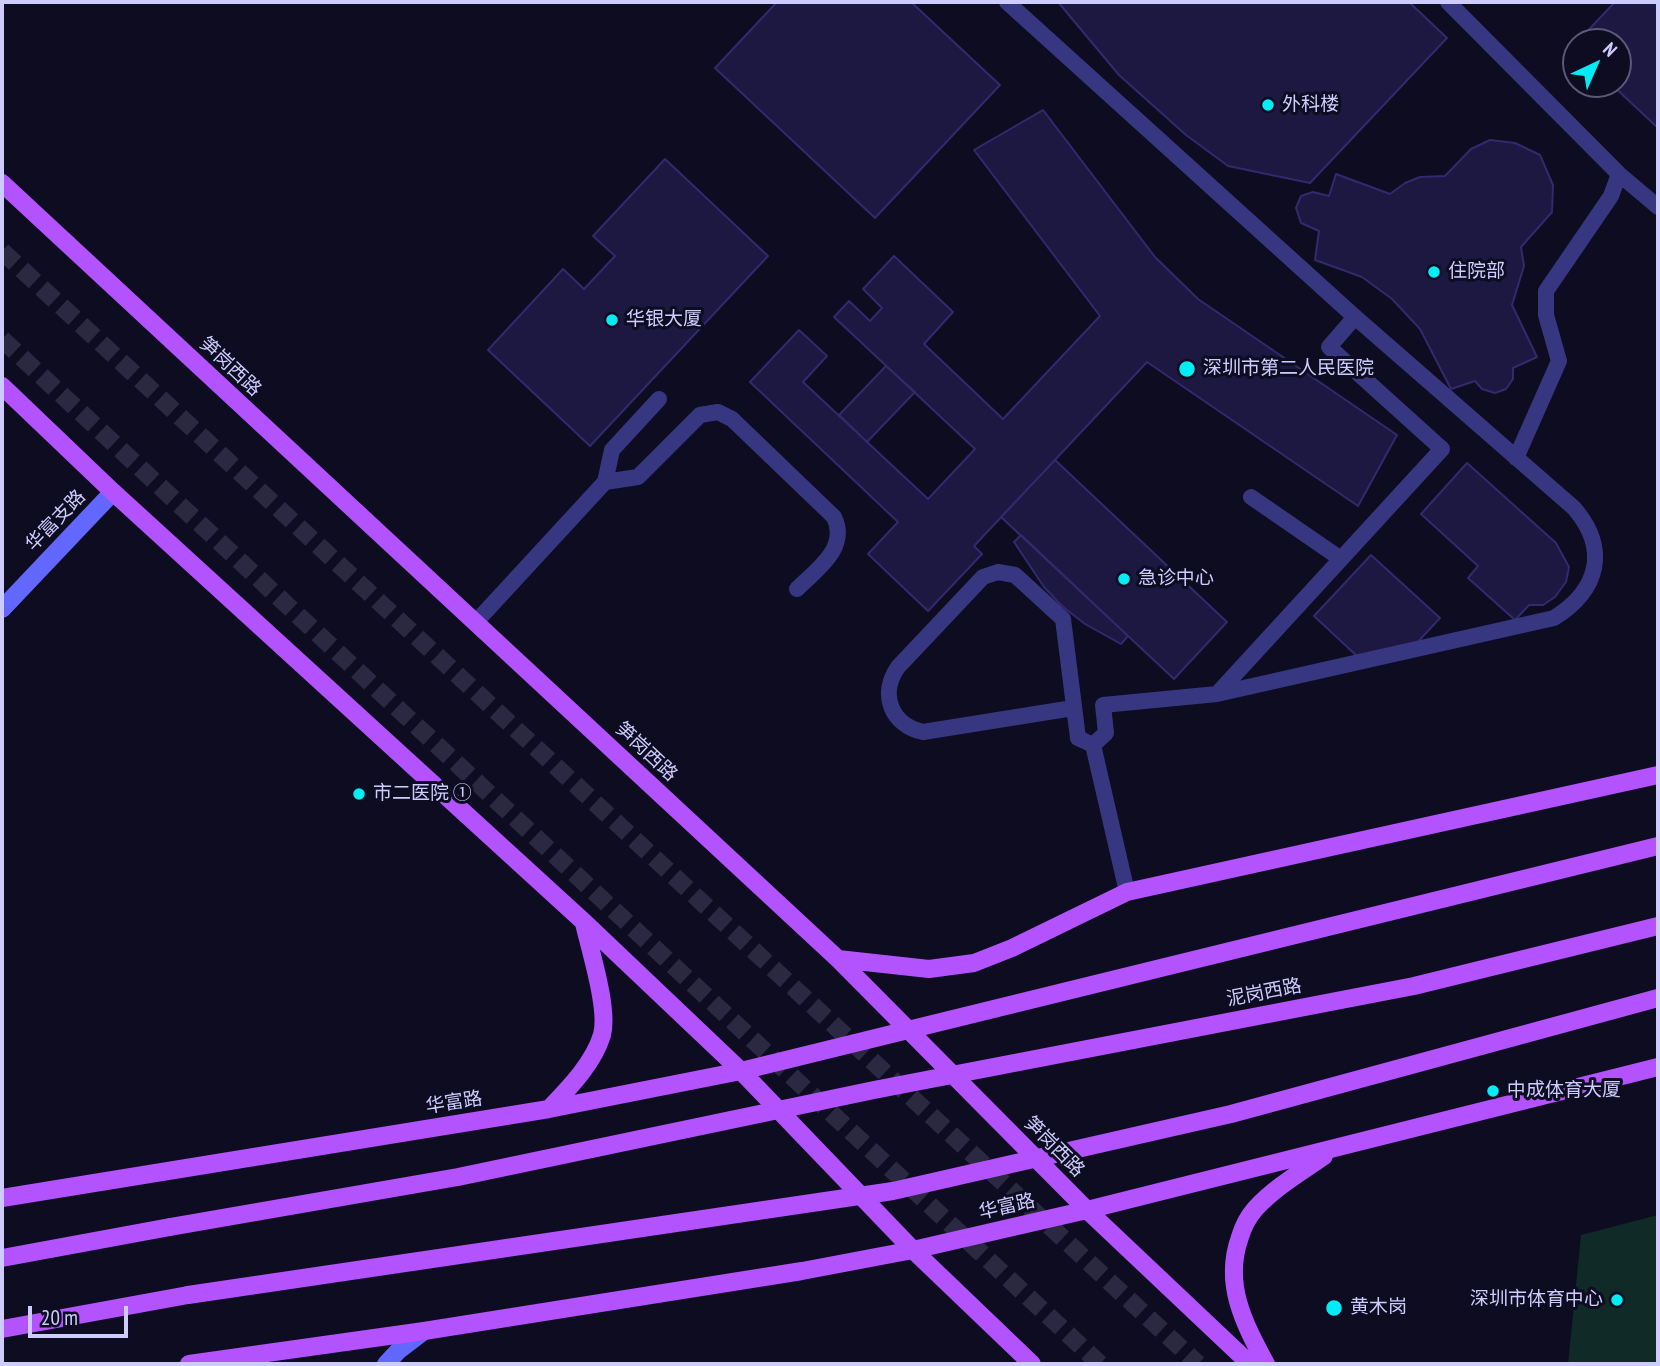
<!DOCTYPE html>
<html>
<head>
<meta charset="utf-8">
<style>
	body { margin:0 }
	#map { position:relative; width:1660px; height:1366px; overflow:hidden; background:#0e0c20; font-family:"PT Sans Narrow",sans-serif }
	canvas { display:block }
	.frame { position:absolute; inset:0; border:4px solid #cecbff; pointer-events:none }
	.north { position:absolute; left:1562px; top:28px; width:70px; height:70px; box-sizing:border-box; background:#0e0c20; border:2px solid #5b5879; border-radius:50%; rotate:44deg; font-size:19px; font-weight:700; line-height:28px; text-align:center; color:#cecbff }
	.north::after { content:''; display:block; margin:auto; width:24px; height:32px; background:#00edf6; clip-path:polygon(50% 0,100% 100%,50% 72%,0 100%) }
	.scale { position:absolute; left:28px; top:1306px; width:100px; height:32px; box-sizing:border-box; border:4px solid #cecbff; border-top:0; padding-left:9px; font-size:21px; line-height:24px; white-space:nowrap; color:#cecbff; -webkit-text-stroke:5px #0e0c20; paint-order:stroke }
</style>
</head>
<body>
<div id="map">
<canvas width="1660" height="1366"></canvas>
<div class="frame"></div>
<div class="north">N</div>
<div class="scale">20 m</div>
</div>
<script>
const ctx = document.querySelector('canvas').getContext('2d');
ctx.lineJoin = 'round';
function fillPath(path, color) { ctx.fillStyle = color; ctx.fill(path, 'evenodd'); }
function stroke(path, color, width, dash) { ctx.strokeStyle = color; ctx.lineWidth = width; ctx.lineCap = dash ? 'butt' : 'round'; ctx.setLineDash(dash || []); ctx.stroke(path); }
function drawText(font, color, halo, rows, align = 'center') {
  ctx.font = font + ' "PT Sans Narrow","Noto Sans SC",sans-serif'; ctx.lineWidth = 6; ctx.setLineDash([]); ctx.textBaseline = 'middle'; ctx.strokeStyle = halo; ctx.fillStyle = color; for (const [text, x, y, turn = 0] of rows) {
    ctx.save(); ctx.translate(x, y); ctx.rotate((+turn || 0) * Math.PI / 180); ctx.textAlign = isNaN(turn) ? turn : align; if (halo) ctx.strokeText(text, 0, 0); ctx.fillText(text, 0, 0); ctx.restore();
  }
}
fillPath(new Path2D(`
	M1658,1215V1364H1568L1581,1235Z`), '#0f2a27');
const building = new Path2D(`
	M777,2H911L1000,85L875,218L715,68Z
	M1058,2H1409L1447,38L1310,183L1228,166L1186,135L1119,75Z
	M1615,2H1658V128L1611,84H1618V42H1577Z
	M1043,110L1155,257L1198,299L1397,435L1358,506L1147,362L974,546L982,554L928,611L868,554L898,522L750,382L799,330L827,356L803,382L928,499L975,449L834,317L849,301L870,321L882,308L863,289L894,256L953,312L924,344L1003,419L1100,316L974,150Z
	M1490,140L1515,143L1540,155L1553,185L1552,212L1521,247L1524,266L1512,305L1537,357L1513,368V379L1506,389L1495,393L1482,389L1475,381L1451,389L1420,329L1392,299L1362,277L1315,260L1319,231L1301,223L1296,208L1301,196L1313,192L1329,196L1336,174L1390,194L1405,183L1420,177L1445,176L1471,149Z
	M665,159L768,256L590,446L488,350L563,269L584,289L615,256L593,236Z
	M886,366L915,392L867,442L839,415Z
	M1055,460L1227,622L1174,679L1001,517Z
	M1467,463L1556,543L1569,567L1566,582L1555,597L1543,605H1529L1515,620L1468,578L1478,566L1421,514Z
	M1021,535L1128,636L1121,644L1085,624L1062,606L1044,587L1014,542Z
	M1371,555L1440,618L1414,646L1358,657L1314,616Z`);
fillPath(building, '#1d1841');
stroke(building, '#32296e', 2);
stroke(new Path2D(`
	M2,251L1198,1364
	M2,339L1100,1364`), '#2b2941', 18, [18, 9]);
stroke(new Path2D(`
	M1007,2L1355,317L1574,508C1609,549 1599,590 1554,618L1217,694L1103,705L1106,733L1093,745L1078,738L1063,619L1015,575L998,572L983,577L898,667C879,694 891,725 923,732L1073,708
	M1448,2L1619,174L1658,207
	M1516,458L1559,361L1546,315V291L1611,196L1619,174
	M605,482L612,450L659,399
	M1251,497L1341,559
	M475,623L605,482L638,477L700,415L718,412L732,419L834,517C849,548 817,569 797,589
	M1217,694L1442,449L1329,347L1355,317
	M1093,745L1127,892`), '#363780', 16);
stroke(new Path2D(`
	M2,609L113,492
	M386,1364L399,1350L424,1331`), '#6268ff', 18);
stroke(new Path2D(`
	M2,183L838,959L1087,1210L1250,1364
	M2,386L113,492L584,922L741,1071L913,1250L1032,1364
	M838,959L929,969L974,963L1012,948L1127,892L1658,775
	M549,1109C569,1088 593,1064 602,1035C609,1009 590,950 584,923
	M2,1198L549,1109L741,1071L1658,846
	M2,1258L170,1227
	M2,1329L188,1295
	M189,1364L424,1331L802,1271L913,1250L1087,1210L1658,1067
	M1266,1364C1244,1323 1223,1284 1240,1237C1243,1227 1248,1217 1255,1209C1274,1188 1301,1172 1324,1156`), '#b352ff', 18);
stroke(new Path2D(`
	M170,1227L458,1177L874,1090L1414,986L1658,926
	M188,1295L893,1191L1231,1114L1658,998`), '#b352ff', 18);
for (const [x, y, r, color] of [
	[1268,105,7,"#00edf6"],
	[1434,272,7,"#00edf6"],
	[612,320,7,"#00edf6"],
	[1187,369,9,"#00edf6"],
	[1124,579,7,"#00edf6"],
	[359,794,7,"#00edf6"],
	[1493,1091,7,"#00edf6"],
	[1617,1300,7,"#00edf6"],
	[1334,1308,9,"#00edf6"]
]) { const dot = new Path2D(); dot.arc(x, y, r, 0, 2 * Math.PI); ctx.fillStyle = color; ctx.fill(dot); stroke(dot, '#0e0c20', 2.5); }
drawText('19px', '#cecbff', '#0e0c20', [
	["外科楼",1282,105],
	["住院部",1448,272],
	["华银大厦",626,320],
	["深圳市第二人民医院",1203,369],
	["急诊中心",1138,579],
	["市二医院 ①",373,794],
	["中成体育大厦",1507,1091],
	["深圳市体育中心",1603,1300,"right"],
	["黄木岗",1350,1308]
], 'left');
drawText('19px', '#cecbff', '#0e0c20', [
	["笋岗西路",230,367,43],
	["华富支路",56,521,-46],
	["笋岗西路",646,752,43],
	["泥岗西路",1264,993,-11],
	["华富路",454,1103,-9],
	["笋岗西路",1054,1147,45],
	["华富路",1007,1207,-13]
]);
</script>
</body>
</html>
